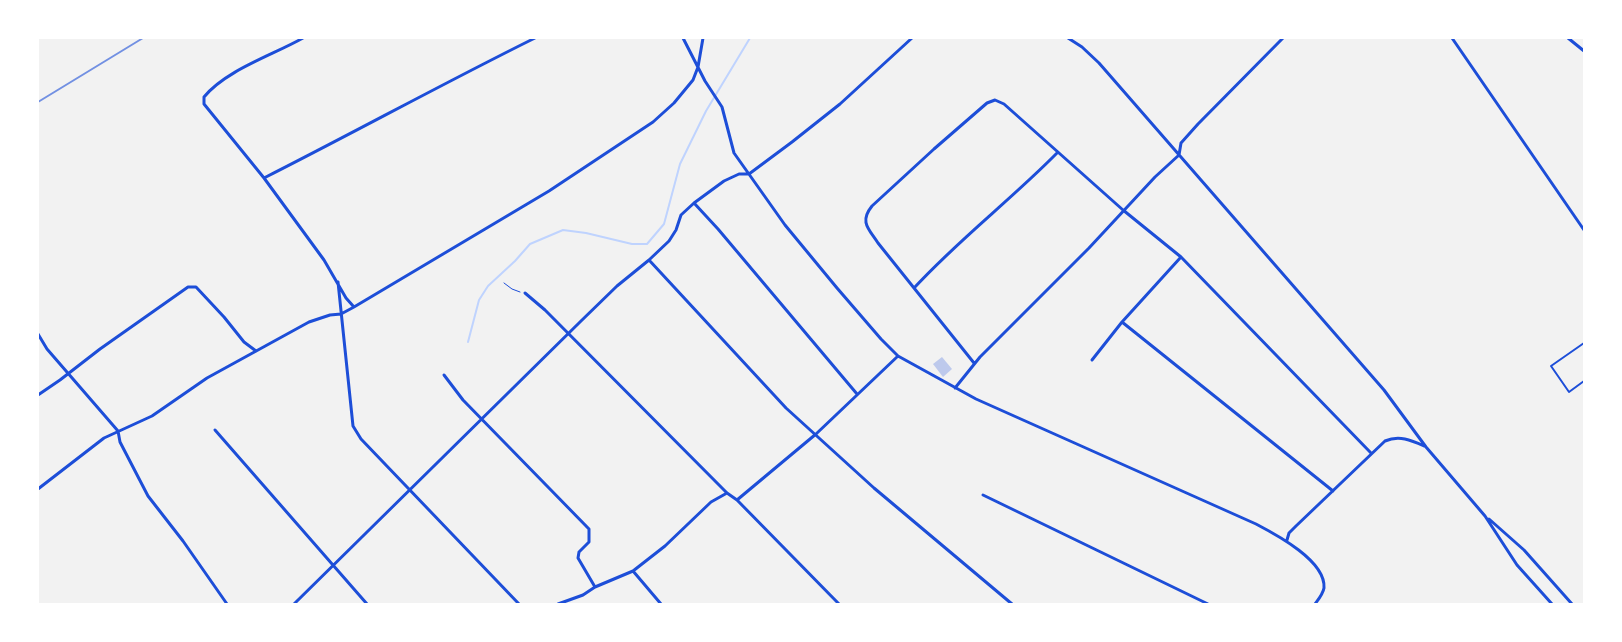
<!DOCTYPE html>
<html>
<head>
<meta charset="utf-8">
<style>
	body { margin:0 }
	#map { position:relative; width:1622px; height:642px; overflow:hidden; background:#f2f2f2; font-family:"Open Sans",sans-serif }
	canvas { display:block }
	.frame { position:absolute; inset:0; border:39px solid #fff; pointer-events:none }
</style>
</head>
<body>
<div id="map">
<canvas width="1622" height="642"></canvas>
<div class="frame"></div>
</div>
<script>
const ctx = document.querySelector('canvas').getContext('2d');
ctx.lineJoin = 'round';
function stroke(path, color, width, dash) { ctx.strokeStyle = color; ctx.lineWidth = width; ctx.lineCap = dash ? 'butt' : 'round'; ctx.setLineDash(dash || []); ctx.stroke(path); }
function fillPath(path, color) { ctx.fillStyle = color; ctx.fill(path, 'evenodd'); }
stroke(new Path2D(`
	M468,342L479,300L488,286L515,261L530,244L563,230L586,233L632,244H647L664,224L680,164L706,111L750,38`), '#bfd3fe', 2);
fillPath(new Path2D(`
	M942,357L952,369L943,377L933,364Z`), '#bdc9ec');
stroke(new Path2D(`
	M504,283L512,289L520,292`), '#1d4ed8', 1);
stroke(new Path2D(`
	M1584,343L1551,366L1569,392L1584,381`), '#1d4ed8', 2);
stroke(new Path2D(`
	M303,38C273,55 226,70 204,97V104L264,178L324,260L346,298L354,307
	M683,38L705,81L722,107L734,153L785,225L837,288L881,339L898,356L976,399L1256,524C1277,535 1326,561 1324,588C1323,594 1318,600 1315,604
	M1068,38L1082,47L1099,63L1384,390L1426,447L1485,516L1517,565L1552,604
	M1452,38L1584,230
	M1568,38L1584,51
	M264,178C355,132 444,83 535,38
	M694,203L718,229L857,394
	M649,260L786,408L874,488L1012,604
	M338,282L353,426L361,439L519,604
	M914,288C959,239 1012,199 1058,152
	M525,293L545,310L727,493L737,500L839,604
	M1122,322L1333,491
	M38,334L47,349L118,431L120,442L148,496L183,541L227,604
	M1092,360L1122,322L1181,257
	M974,363L878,243C869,229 859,222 872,206L934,149L987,103L995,100L1004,104L1123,210L1181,257L1371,453
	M444,375L463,400L589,529V542L579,552L578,558L595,587
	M955,388L980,357L1089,248L1155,177L1179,155L1181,143L1198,124L1283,38
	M38,395L60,380L100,349L188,287H196L224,317L244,342L256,351
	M215,430L367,604
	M38,489L104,438L152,416L207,378L309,322L330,315L341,314L354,307L549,191L653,122L674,103L693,80L698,67L703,38
	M983,495L1208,604
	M737,500L816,434L898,356
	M1489,519L1524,550L1572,604
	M1287,540L1289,533L1296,526L1385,441C1399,435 1411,440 1424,446
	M633,571L661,604
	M294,604L580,322L617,286L649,260L669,241L676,230L681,215L694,203L724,181L739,174H749L792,142L840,104L912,38
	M558,604L583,595L595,587L633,571L665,546L711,502L727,493`), '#1d4ed8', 3);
stroke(new Path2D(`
	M38,102L143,38`), '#7290e2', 2);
</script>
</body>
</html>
